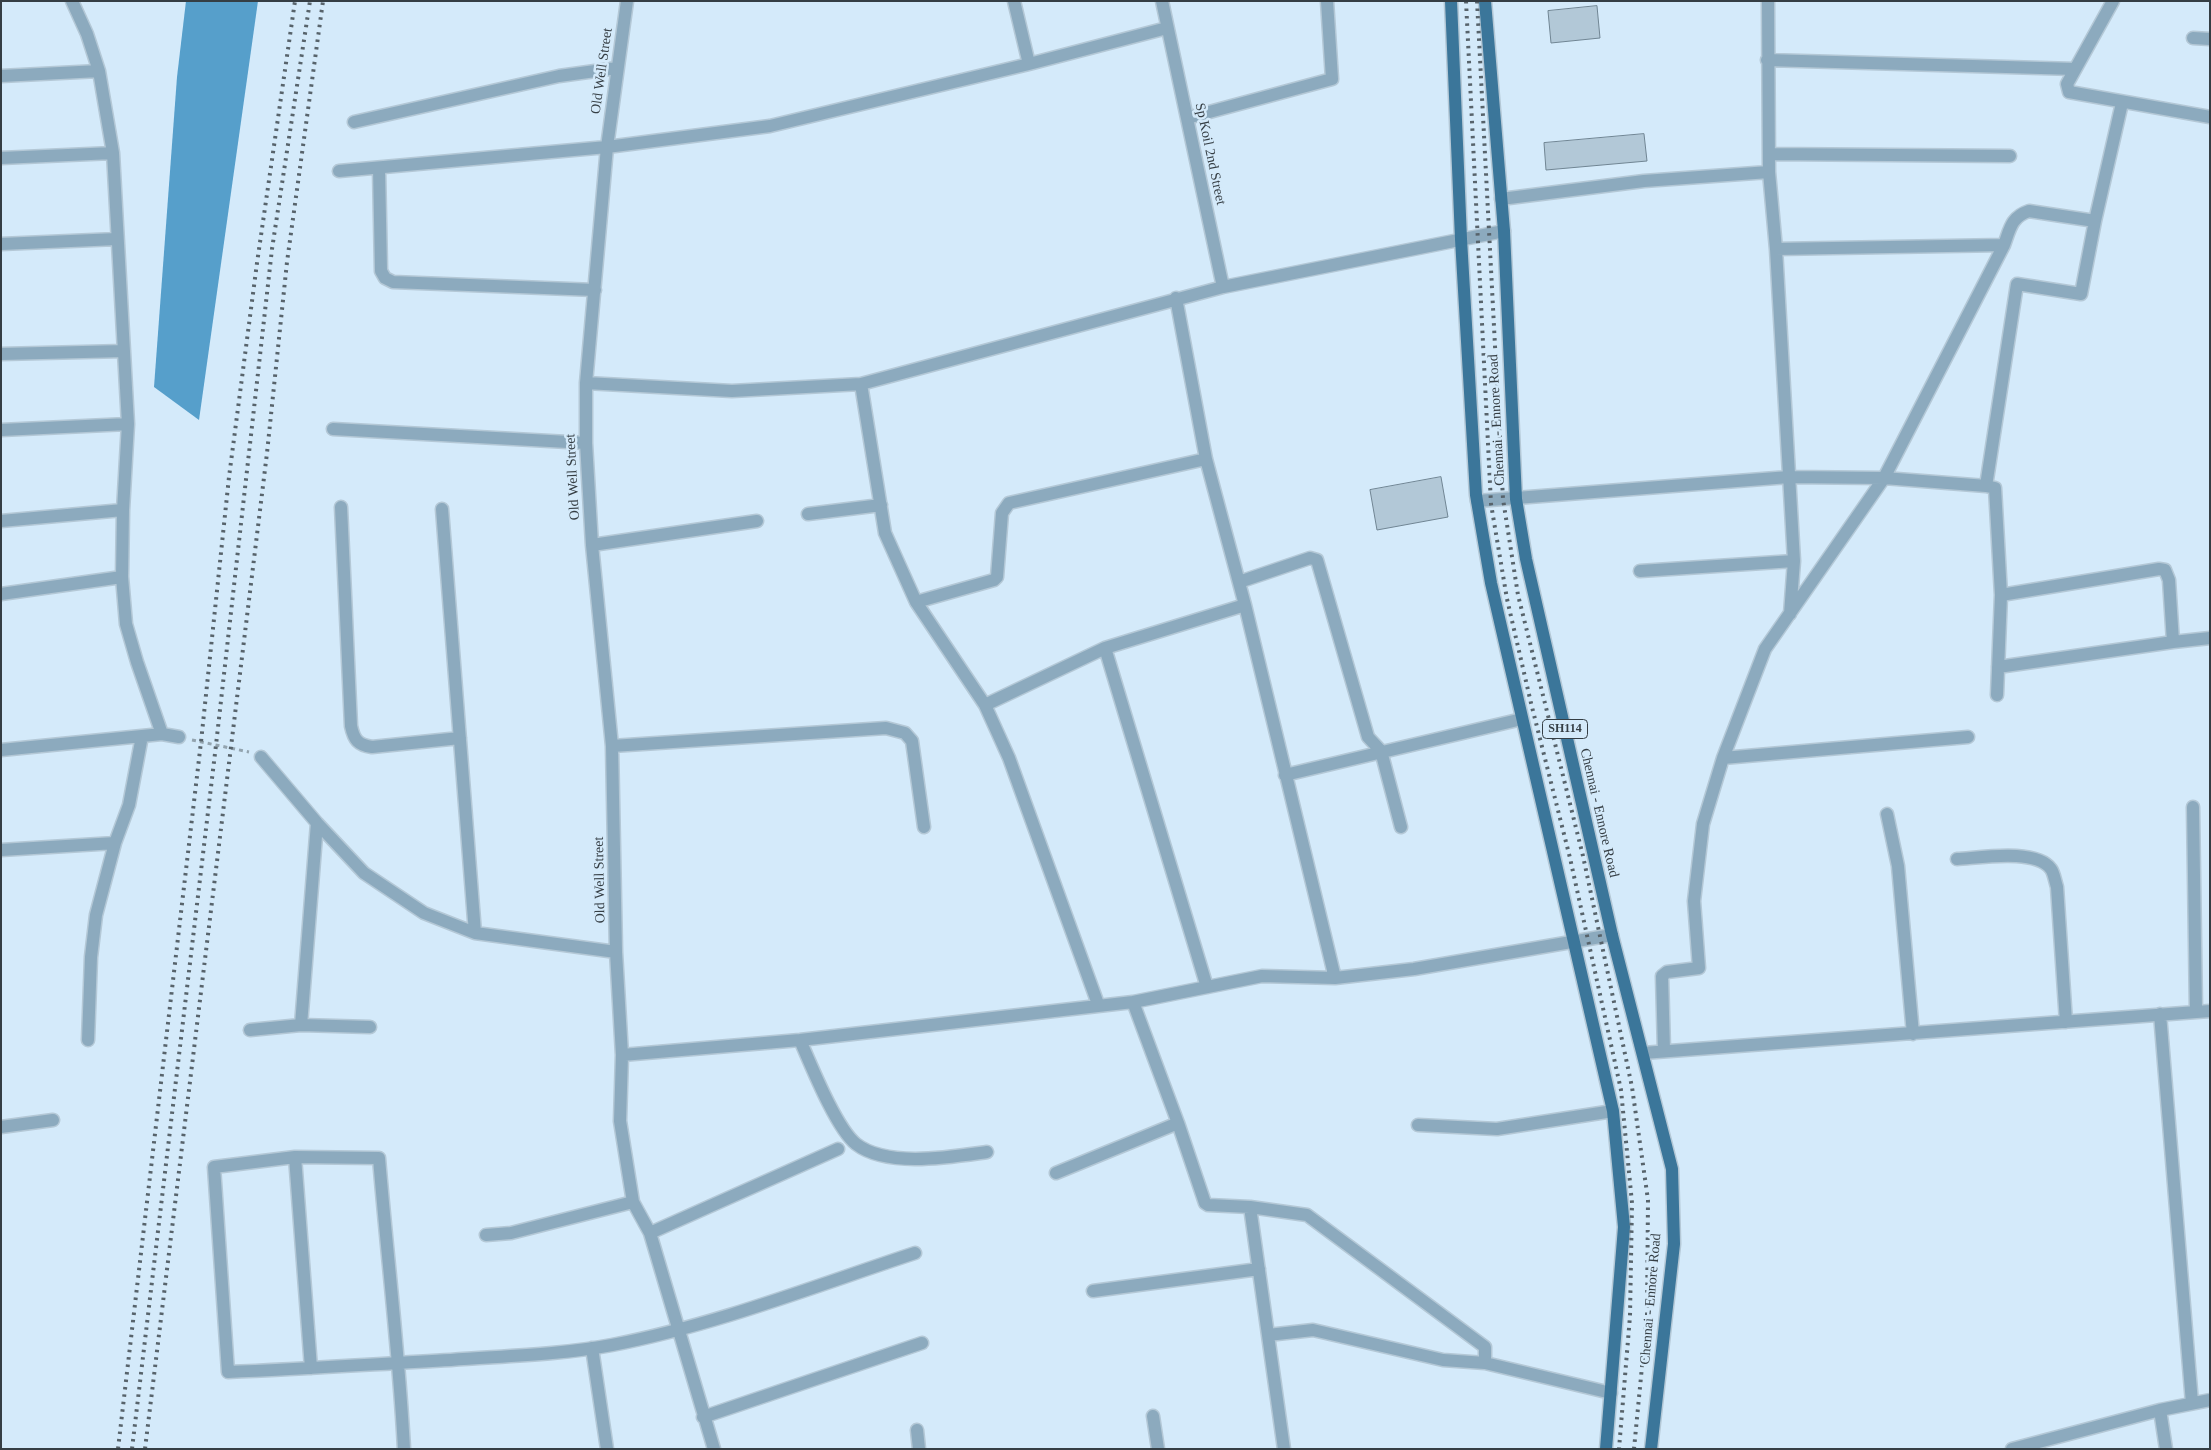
<!DOCTYPE html>
<html>
<head>
<meta charset="utf-8">
<style>
	body { margin:0 }
	#map { position:relative; width:2211px; height:1450px; overflow:hidden; background:#d4eafa; font-family:Georgia,serif }
	canvas { display:block }
	.frame { position:absolute; inset:0; border:2px solid #353e44; pointer-events:none }
</style>
</head>
<body>
<div id="map">
<canvas width="2211" height="1450"></canvas>
<div class="frame"></div>
</div>
<script>
const ctx = document.querySelector('canvas').getContext('2d');
ctx.lineJoin = 'round';
function fillPath(path, color) { ctx.fillStyle = color; ctx.fill(path, 'evenodd'); }
function stroke(path, color, width, dash) { ctx.strokeStyle = color; ctx.lineWidth = width; ctx.lineCap = dash ? 'butt' : 'round'; ctx.setLineDash(dash || []); ctx.stroke(path); }
function drawText(font, color, halo, rows, align = 'center') {
  ctx.font = font + ' Georgia,serif'; ctx.lineWidth = 5; ctx.setLineDash([]); ctx.textBaseline = 'middle'; ctx.strokeStyle = halo; ctx.fillStyle = color; for (const [text, x, y, turn = 0] of rows) {
    ctx.save(); ctx.translate(x, y); ctx.rotate((+turn || 0) * Math.PI / 180); ctx.textAlign = isNaN(turn) ? turn : align; if (halo) ctx.strokeText(text, 0, 0); ctx.fillText(text, 0, 0); ctx.restore();
  }
}
fillPath(new Path2D(`
	M186,1H258L199,420L154,387L177,77Z`), '#569fcb');
const building = new Path2D(`
	M1597,6L1600,38L1551,43L1548,11Z
	M1644,134L1647,161L1546,170L1544,143Z
	M1441,477L1448,517L1377,530L1370,490Z`);
fillPath(building, '#b2c8d7');
stroke(building, '#708593', 1);
const minor = new Path2D(`
	M72,1L87,34L99,71L113,153L128,424L123,510L122,577L126,624L137,662L162,734
	M627,1L607,147L586,383V443L592,545L612,746L616,952L622,1055L620,1121L633,1202L650,1233L714,1449
	M1014,1L1029,64
	M1162,1L1223,287
	M1768,1L1769,172L1776,249L1794,561L1790,614
	M2113,1L2067,84L2069,92L2210,117
	M2193,38L2210,39
	M1767,60L2075,69
	M1,76L99,71
	M1187,118L1332,79L1327,1
	M354,122L559,76L617,68
	M1770,154L2010,156
	M1,158L113,153
	M379,168L381,271L385,278L393,282L595,290
	M339,171L607,147L770,126L1029,64L1167,28
	M1501,199L1644,181L1769,172
	M2095,221L2122,103
	M1,244L117,239
	M1776,249L2004,245
	M1176,298L1206,459L1245,605L1335,978
	M1,354L124,351
	M586,383L732,391L861,384L1223,287L1504,231
	M861,384L885,533L916,602L985,705L1009,758L1098,1004
	M333,429L586,443
	M1,430L128,424
	M1477,501L1789,477L1884,478L1986,486L1995,488L2001,595L2159,569L2165,570L2169,580L2173,642L2210,638
	M341,507L351,726C354,740 358,745 372,747L460,738
	M442,509L475,933
	M808,514L881,505
	M1,521L123,510
	M592,545L757,521
	M1640,571L1794,561
	M1239,582L1310,558L1317,560L1368,737L1381,751L1401,827
	M1,594L122,577
	M916,602L994,580L997,577L1002,513L1009,503L1206,459
	M1105,648L1207,987
	M1998,667L2173,642
	M1997,695L2001,595
	M985,705L1105,648L1245,605
	M612,746L886,728L905,733L912,741L924,827
	M1,750L162,734L179,737
	M261,757L317,823L364,873L424,913L475,933L616,952
	M1723,758L1968,737
	M1285,775L1522,719
	M2193,807L2196,1012
	M1887,814L1898,866L1913,1034
	M1,850L115,843
	M1957,859C1979,858 2036,848 2051,869C2054,873 2055,881 2057,887L2066,1022
	M1133,1002L1178,1123L1205,1203L1208,1205L1250,1207L1307,1215L1485,1347V1363L1611,1393
	M2160,1014L2192,1403
	M301,1025L317,823
	M250,1030L301,1025L370,1027
	M88,1040L91,957L96,915L115,843L129,805L142,736
	M800,1040C811,1065 836,1128 856,1144C887,1168 951,1157 987,1152
	M1664,1051L1662,976L1667,972L1699,968L1694,901L1703,824L1723,758L1765,649L1884,478L2004,245C2010,229 2011,217 2029,211L2095,221L2081,294L2017,284L1986,486
	M1643,1053L2210,1011
	M622,1055L800,1040L1133,1002L1262,976L1335,978L1414,969L1612,935
	M1418,1125L1497,1129L1613,1111
	M1,1127L53,1120
	M295,1157L311,1368
	M1056,1173L1178,1123
	M1250,1207L1284,1449
	M650,1233L838,1149
	M486,1235L511,1233L633,1202
	M1093,1291L1259,1269
	M1268,1335L1313,1330L1443,1360L1485,1363
	M592,1348L607,1449
	M2160,1410L2166,1449
	M1153,1416L1158,1449
	M703,1417L922,1343
	M917,1430L919,1449
	M404,1449C399,1352 387,1255 379,1158L295,1157L214,1167L228,1372C303,1369 376,1364 451,1360C504,1356 559,1355 612,1345C715,1325 815,1286 915,1253
	M2012,1449L2160,1410L2210,1400`);
const major = new Path2D(`
	M1451,1L1461,239L1476,495L1491,583L1613,1111L1624,1227L1606,1449
	M1485,1L1504,231L1516,499L1526,559L1612,935L1672,1169L1674,1244L1651,1449`);
stroke(minor, '#b4c8d6', 15);
stroke(major, '#b4c8d6', 15);
stroke(new Path2D(`
	M192,740L249,752`), '#93a4af', 3, [4, 4]);
stroke(minor, '#8caabe', 12);
stroke(major, '#3b769a', 12);
stroke(new Path2D(`
	M1466,1L1491,504L1507,599L1531,703L1570,858L1621,1090L1632,1203L1630,1316L1619,1449
	M1477,1L1503,499L1518,595L1583,856L1632,1087L1648,1200L1647,1315L1634,1449
	M118,1449L201,742L229,477L257,263L295,1
	M132,1449L216,745L272,249L310,1
	M145,1449L267,453L287,262L323,1`), '#57636b', 4, [2.5, 5]);
for (const [x, y, w] of [
	[1565,729,45]
]) { const box = new Path2D(); box.roundRect(x - w / 2, y - 9.5, w, 19, 4); ctx.fillStyle = '#d4eafa'; ctx.fill(box); stroke(box, '#353e44', 1); }
drawText('bold 12px', '#353e44', null, [
	["SH114",1565,729]
]);
drawText('14px', '#353e44', '#d4eafa', [
	["Old Well Street",602,71,-82],
	["Sp Koil 2nd Street",1210,154,78],
	["Chennai - Ennore Road",1497,420,-93],
	["Old Well Street",573,477,-93],
	["Chennai - Ennore Road",1599,813,77],
	["Old Well Street",600,880,-91],
	["Chennai - Ennore Road",1651,1299,-85]
]);
</script>
</body>
</html>
